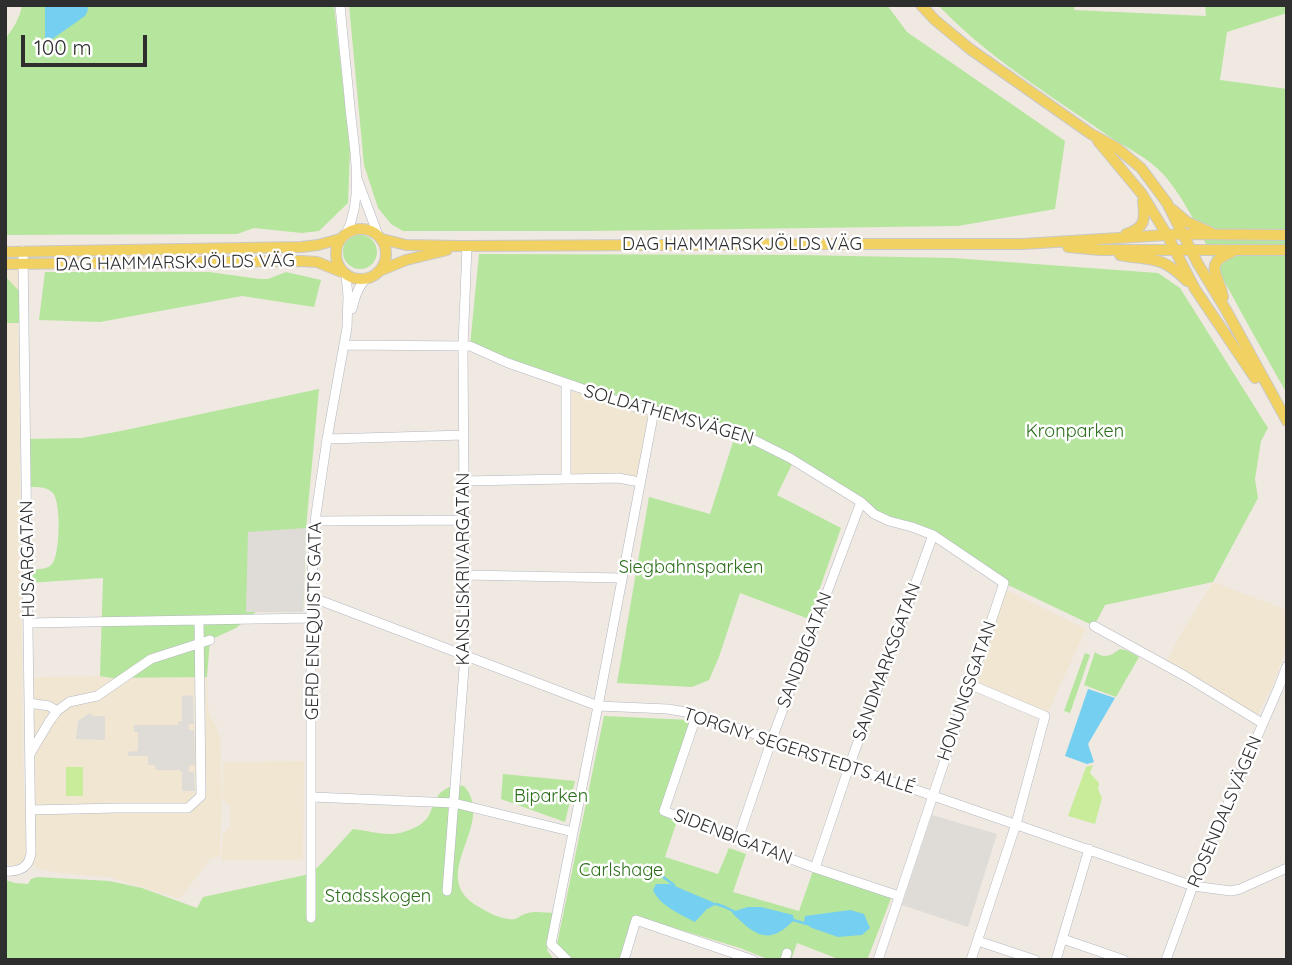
<!DOCTYPE html>
<html>
<head>
<meta charset="utf-8">
<style>
	body { margin:0 }
	#map { position:relative; width:1292px; height:965px; overflow:hidden; background:#efe9e1; font-family:Quicksand,sans-serif }
	canvas { display:block }
	.frame { position:absolute; inset:0; border:7px solid #2e2e2e; pointer-events:none }
	.scale { position:absolute; left:21px; top:35px; width:126px; height:32px; box-sizing:border-box; border:4px solid #2e2e2e; border-top:0; padding-left:9px; font-size:21px; line-height:24px; white-space:nowrap; color:#2e2e2e; -webkit-text-stroke:5px #fff; paint-order:stroke }
</style>
</head>
<body>
<div id="map">
<canvas width="1292" height="965"></canvas>
<div class="frame"></div>
<div class="scale">100 m</div>
</div>
<script>
const ctx = document.querySelector('canvas').getContext('2d');
ctx.lineJoin = 'round';
function fillPath(path, color) { ctx.fillStyle = color; ctx.fill(path, 'evenodd'); }
function stroke(path, color, width, dash) { ctx.strokeStyle = color; ctx.lineWidth = width; ctx.lineCap = dash ? 'butt' : 'round'; ctx.setLineDash(dash || []); ctx.stroke(path); }
function drawText(font, color, halo, rows, align = 'center') {
  ctx.font = font + ' Quicksand,sans-serif'; ctx.lineWidth = 5; ctx.setLineDash([]); ctx.textBaseline = 'middle'; ctx.strokeStyle = halo; ctx.fillStyle = color; for (const [text, x, y, turn = 0] of rows) {
    ctx.save(); ctx.translate(x, y); ctx.rotate((+turn || 0) * Math.PI / 180); ctx.textAlign = isNaN(turn) ? turn : align; if (halo) ctx.strokeText(text, 0, 0); ctx.fillText(text, 0, 0); ctx.restore();
  }
}
fillPath(new Path2D(`
	M5,270H18L23,755L26,853L23,861L16,866L5,865Z
	M561,388L649,413L635,485L560,472Z
	M1213,582L1287,610V647L1273,685L1256,718L1165,665L1180,635Z
	M1006,590L1086,629L1047,714L973,683Z
	M100,676L112,678L207,677L208,710L220,735L222,799L220,856L210,859L180,899L109,877L57,873L39,869L32,864L31,679L41,677Z
	M304,761L303,860H221L223,833L230,828V807L223,799V762Z`), '#f0e6d1');
fillPath(new Path2D(`
	M22,5H334L350,149L348,203L319,231L302,233L254,228L237,234L5,235V39C13,29 20,18 22,5Z
	M349,5H887L907,32L1065,141L1055,209L958,226L590,231H403L391,224L378,208L364,165Z
	M938,5H1075L1074,10L1206,16L1205,5H1287V13L1227,32L1220,80L1287,89V394C1267,358 1246,322 1227,286C1207,249 1192,208 1164,175C1148,157 1126,148 1107,135C1049,94 987,57 938,5Z
	M343 252a17 17 0 1 1 34 0a17 17 0 1 1-34 0Z
	M479,254L800,255L953,258L1158,273L1180,288L1268,428L1261,441L1255,479L1258,498L1213,582L1105,605L1094,626L1004,583L933,535L889,521L763,443L636,405L470,346Z
	M45,272H209L260,279H268L286,272L321,280L314,307L242,296L100,322L39,320Z
	M5,276L19,291V323H5Z
	M319,389L306,528L303,612H256L236,628L210,640L207,677L112,678L100,676L103,578L28,583V570C35,569 44,570 50,566C61,559 61,502 53,493C46,486 37,487 27,487V439L82,438L121,431Z
	M745,437L793,462L777,495L841,528L809,619L740,593L719,657L709,680L692,687L617,683L649,497L710,514L733,442L741,445Z
	M1120,649L1126,650L1139,657L1116,697L1084,685L1095,652C1104,659 1111,656 1120,649Z
	M1085,653L1090,655L1070,713L1064,711Z
	M604,716L690,720L663,808L679,815L665,857L718,874L729,848L746,854L733,892L799,911L813,871L892,896L867,960H841L797,943L791,960H770L740,948L635,916L621,960H573L557,944Z
	M503,774L575,781L565,822L501,799Z
	M455,785L464,786C498,825 424,876 479,907C486,911 494,916 503,918C519,922 516,916 528,913C536,911 547,913 555,913L547,950L554,960H5V880L15,883L28,884L31,879L38,877L109,881L142,888L197,908L203,897L310,874L320,865L353,829C377,832 391,839 414,828C421,825 427,820 430,813C437,797 437,791 455,785Z`), '#b6e59e');
fillPath(new Path2D(`
	M1093,765L1090,773L1099,783L1098,789L1102,798L1095,824L1068,816L1086,767Z
	M66,767H83V796H66Z`), '#c9ec9a');
fillPath(new Path2D(`
	M306,528L303,612H246L248,532Z
	M193,695L194,724H189V730H194L195,765L189,766V772H194L195,791H182V772L179,770H156L155,765H148V756H128V752L138,751V732H134V725H178V722L182,721V696Z
	M90,713L93,716H105V740L76,739L78,721Z
	M932,815L997,834L968,927L902,905Z`), '#dfdcd8');
fillPath(new Path2D(`
	M45,5H87L88,10L85,16L48,42L45,38Z
	M1088,689L1115,698L1088,744L1094,762L1087,764L1065,756Z
	M656,884H670L717,904L707,909L695,922C680,914 660,906 653,890Z
	M748,907H761L793,915L794,920C769,946 756,936 733,914L732,912Z
	M850,910L864,914L870,928L862,935L838,937L812,928L804,923L805,916Z`), '#75cff0');
stroke(new Path2D(`
	M652,871L662,876L674,885
	M716,904L725,907L735,912
	M793,920L807,924`), '#75cff0', 2.5);
const minor = new Path2D(`
	M340,5C343,40 347,74 350,108C354,148 364,195 347,232
	M358,181L378,235
	M352,309C355,297 358,286 367,278
	M345,345L470,346L508,363L635,407L687,418L744,435L790,458L861,502L874,514L889,521L912,527L933,535L1004,583L878,960
	M566,384V479
	M327,439L464,435
	M464,481L618,478L640,482
	M315,521L465,520
	M465,575L622,578
	M311,597L598,706L668,709L697,714L1193,886L1231,891L1240,889L1287,868
	M29,623L312,618
	M1094,626L1185,676L1262,723
	M969,684L1045,716L1016,824L971,960
	M29,703L49,706L57,711
	M697,714L664,811L815,868L899,896
	M30,754L49,722L57,711L69,702L97,696L151,659L210,640
	M312,797L454,803L573,832
	M31,810L117,808H188L201,796L199,620
	M738,839L773,736L861,502
	M815,868L850,764L933,535
	M5,871C19,872 29,868 31,853L23,251
	M447,891L465,655L463,346L467,246
	M311,918V597L315,521L327,439L347,328L348,296L346,275
	M1063,939L1124,960
	M978,941L1035,960
	M567,960L551,944L598,706L654,411
	M624,960L636,920L753,960
	M785,960L787,953
	M1056,960L1089,849
	M1166,960L1198,872L1278,689L1287,666`);
const major = new Path2D(`
	M921,5L935,20L970,49L1091,134L1117,148L1141,168L1167,203L1198,264L1226,310L1287,421
	M1098,141L1142,194L1167,235L1195,289L1255,378
	M1173,210L1187,222L1210,232
	M336 254a25 25 0 1 1 50 0a25 25 0 1 1-50 0Z
	M1126,234C1146,228 1145,219 1143,201
	M382,239L406,245L460,246L856,244H1023L1182,234L1287,235
	M1068,247L1100,250H1287
	M5,252L301,247L318,245L340,239
	M1120,255C1153,261 1161,255 1187,281
	M5,264L301,261L317,262L342,272
	M379,271L406,260L447,250
	M1223,297C1219,274 1202,264 1232,252`);
stroke(minor, '#b4b7c1', 10);
stroke(major, '#c9c9c9', 12);
stroke(minor, '#fff', 9);
stroke(major, '#f2d163', 10);
drawText('18px', '#2e2e2e', '#fff', [
	["DAG HAMMARSKJÖLDS VÄG",742,245],
	["DAG HAMMARSKJÖLDS VÄG",175,263,-1],
	["SOLDATHEMSVÄGEN",669,415,16],
	["HUSARGATAN",28,559,-91],
	["KANSLISKRIVARGATAN",464,569,-90],
	["GERD ENEQUISTS GATA",314,621,-89],
	["SANDBIGATAN",805,650,-69],
	["SANDMARKSGATAN",887,662,-70],
	["HONUNGSGATAN",967,691,-71],
	["TORGNY SEGERSTEDTS ALLÉ",799,751,18],
	["ROSENDALSVÄGEN",1225,812,-67],
	["SIDENBIGATAN",733,837,21]
]);
drawText('18px', '#2c6e1b', '#fff', [
	["Kronparken",1075,432],
	["Siegbahnsparken",691,568],
	["Biparken",551,797],
	["Carlshage",621,871],
	["Stadsskogen",378,897]
]);
</script>
</body>
</html>
